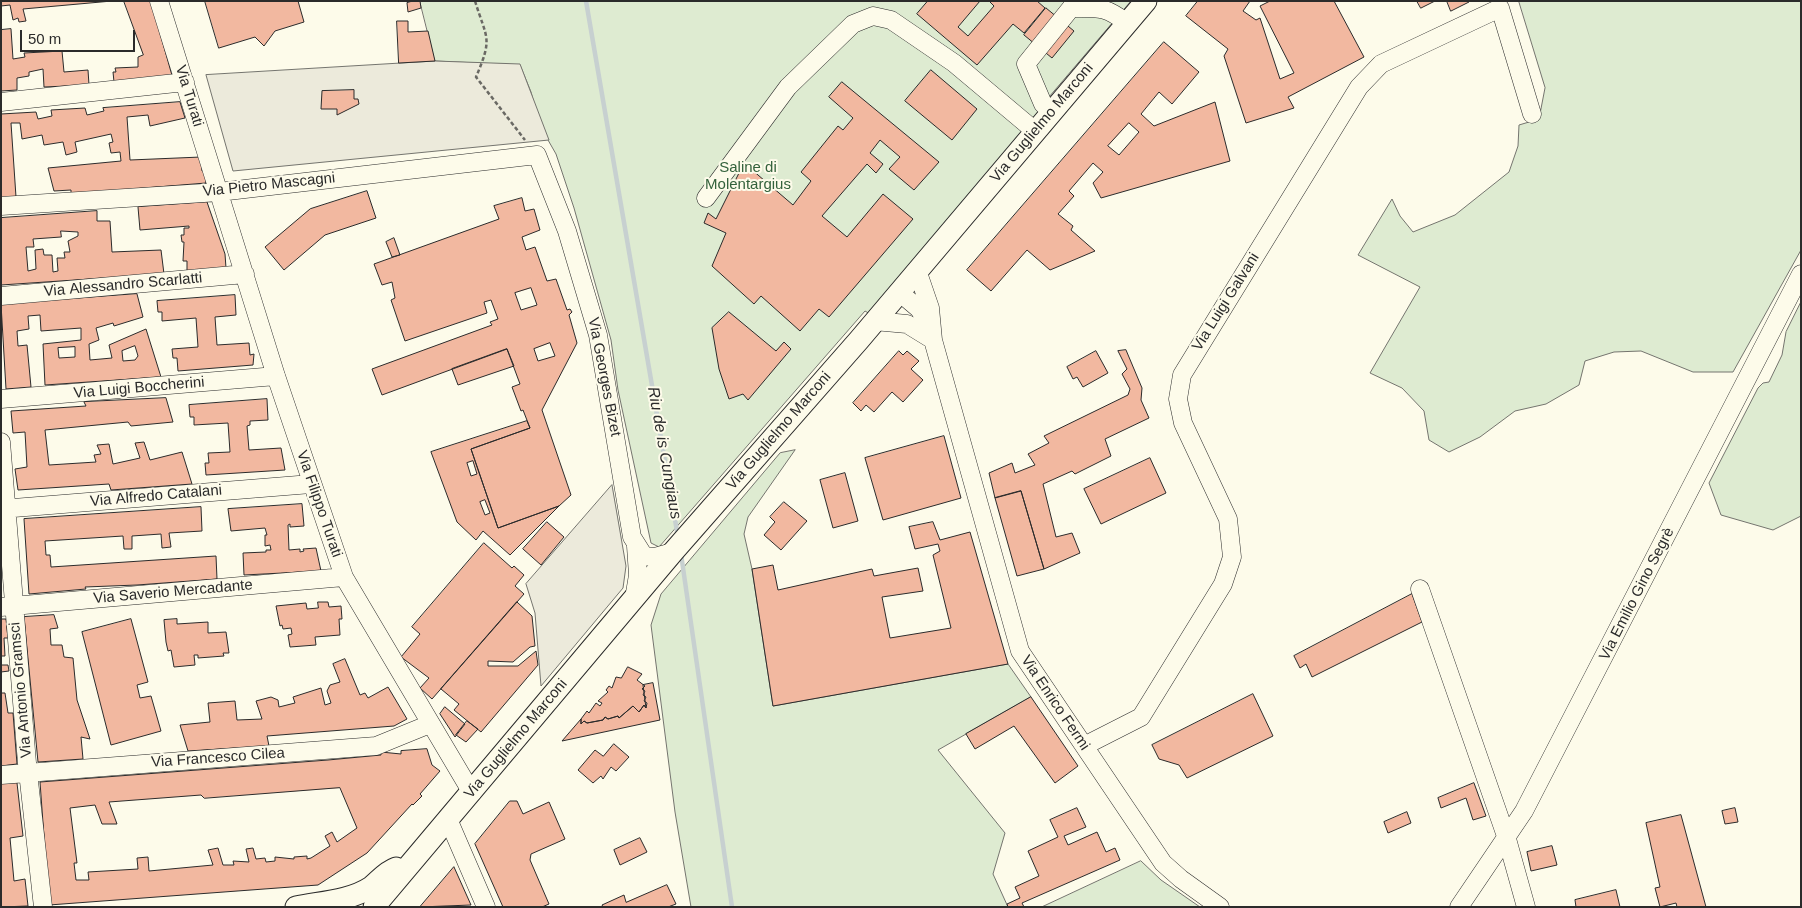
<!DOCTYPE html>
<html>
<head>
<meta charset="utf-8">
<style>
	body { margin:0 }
	#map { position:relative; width:1802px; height:908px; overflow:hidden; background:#fdfbea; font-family:Arial,sans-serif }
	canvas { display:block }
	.frame { position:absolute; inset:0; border:2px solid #2b2b2b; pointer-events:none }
	.scale { position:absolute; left:20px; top:30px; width:115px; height:22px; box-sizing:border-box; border:2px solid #2b2b2b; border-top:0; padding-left:6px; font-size:15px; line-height:18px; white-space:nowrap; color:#2b2b2b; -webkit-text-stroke:4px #fdfbea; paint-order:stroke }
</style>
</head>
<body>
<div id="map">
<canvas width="1802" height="908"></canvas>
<div class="frame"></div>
<div class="scale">50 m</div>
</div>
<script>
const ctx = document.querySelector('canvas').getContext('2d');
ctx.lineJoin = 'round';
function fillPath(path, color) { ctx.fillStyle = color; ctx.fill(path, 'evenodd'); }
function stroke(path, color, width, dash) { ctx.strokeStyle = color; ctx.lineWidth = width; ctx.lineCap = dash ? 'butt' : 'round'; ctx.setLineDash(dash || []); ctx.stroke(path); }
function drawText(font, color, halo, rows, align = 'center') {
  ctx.font = font + ' Arial,sans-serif'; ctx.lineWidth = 4; ctx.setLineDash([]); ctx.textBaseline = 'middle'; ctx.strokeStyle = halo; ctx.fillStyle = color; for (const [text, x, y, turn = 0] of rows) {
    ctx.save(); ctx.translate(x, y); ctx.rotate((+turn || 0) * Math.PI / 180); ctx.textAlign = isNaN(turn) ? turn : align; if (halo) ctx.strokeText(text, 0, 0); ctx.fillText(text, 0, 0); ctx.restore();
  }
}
const green = new Path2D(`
	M420,1H1131L1043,104L1030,125L870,314L865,311L659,547L651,543L618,390L611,340L574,208L556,154L540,126L531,92L520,65L435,61Z
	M1519,1H1801V250L1733,372H1693L1641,351L1614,352L1585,361L1579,385L1546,404L1515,411L1480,437L1449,452L1429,440L1424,411L1402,388L1370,373L1420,287L1358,255L1392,199L1400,216L1413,232L1455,215L1509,172L1518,146L1519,125L1539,119L1545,88Z
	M1801,302V516L1773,530L1721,515L1709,483L1758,388L1763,383L1769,382L1782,355L1786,332Z
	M795,450L748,517L744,534L752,569L773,706L1008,664L1031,697L938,750L1005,833L993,874L1008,907H691L675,812L651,625L661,594L780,453Z
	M1141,861L1161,880L1200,907H1042Z`);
fillPath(green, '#deebd1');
stroke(green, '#74746e', 1);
const parking = new Path2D(`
	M435,61L520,64L549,140L233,171L206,75Z
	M612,485L626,566L623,588L541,686L535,613L526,584Z`);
fillPath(parking, '#eceadb');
stroke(parking, '#74746e', 1);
stroke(new Path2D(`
	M586,1L678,537
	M681,554L732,907`), '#c7d0d0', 4.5);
const building = new Path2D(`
	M1,1H112L23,9L26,21L19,22L18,18L13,20L10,5L1,6Z
	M124,1H151L173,79L114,82L113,72H116L115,68L138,67V57L143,55Z
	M205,1H298L304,22L275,31L264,46L255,37L219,48Z
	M413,1H420L421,8L408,12L407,3Z
	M928,1H980L958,27L968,36L994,6L989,1H1037L1045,8L1024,33L1013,24L977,65L917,14Z
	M1198,1H1250L1243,11L1256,20L1260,18L1280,79L1294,73L1260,6L1270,1H1334L1364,57L1288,97L1294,108L1246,123L1224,56L1228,49L1186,16Z
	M1417,1H1435L1421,8Z
	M1447,1H1469V2L1451,11Z
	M1046,8L1074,31L1052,58L1024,35Z
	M397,21H408V32L428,31L435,61L399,63Z
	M11,29L13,59L25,57L24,53L62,51L64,72L88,70L89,85L44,87L43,69L29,72V76L17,78V90L1,91V30Z
	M1164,42L1199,72L1172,104L1159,92L1141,114L1154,126L1215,102L1230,161L1101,198L1093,183L1103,172L1093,163L1069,191L1074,196L1058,214L1073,226L1071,230L1095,251L1050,270L1027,250L991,291L967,270ZM1129,123L1139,132L1119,155L1108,146Z
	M931,70L977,109L952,140L905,101Z
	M842,82L939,162L914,190L889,169L900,157L880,140L870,153L883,164L876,173L867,164L822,216L847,237L883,194L913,219L829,317L819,309L800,331L761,296L754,304L712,266L726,233L704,223L708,213L716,219L744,163L793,205L811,181L801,172L838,126L843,130L853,118L829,97Z
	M354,90V99H358L359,104L337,115V109H321L322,91Z
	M180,102L185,118L150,126L148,115L127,117L130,160L201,157L202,171L205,170L206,183L71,194V190L54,191L48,168L121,161L120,152L111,153L109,143L113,142L111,134L75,142L77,152L66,155L63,142L44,145L42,135L22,139L20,123H11L16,197L1,198V114L36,112L38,119L52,116L51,110L85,108L87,115L104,111L103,108Z
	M367,191L376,218L325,235L284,270L265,247L310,209Z
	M522,198L525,211L534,209L540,230L522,237L526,250L535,247L547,281L556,279L567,310L570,309L572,312L569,315L577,343L542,410L571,495L559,506L498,528L471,449L530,428L523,410L521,411L512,387L520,384L507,349L382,395L372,369L492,325L490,322L498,319L491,300L484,302L487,313L405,341L391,300L395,298L392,282L382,285L374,264L499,219L494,206ZM531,288L537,305L521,310L515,293ZM550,343L555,356L538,361L534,349Z
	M207,202L225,254L226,268L187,271V261H183L184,242H182L181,235H184V228H189V226L140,230L138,207Z
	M97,211V221H110L112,252L161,250L164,274L1,285V218ZM61,231L78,232V236L68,241L70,252H64L65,258H57L58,271L53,272L52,255H44L43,249L35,250L36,269L28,271L26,247H34L33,239L61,237Z
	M394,238L400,255L392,257L386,242Z
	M137,294L143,317L114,326L113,323L96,328L99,340L89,344L90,360L112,358L109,345L146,329L161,377L45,385L43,344L81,340V328L41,331L40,315L28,316L29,329L17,331L18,346L27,345L31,387L6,389L1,304ZM135,346L138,356L135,360L123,361L122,351ZM75,347V357L59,358L58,348Z
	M235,295L236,315L215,317L217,345L249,343L250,355L254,354L253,365L178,371L177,358H173L172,349L198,347L196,318L162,321V312H158L157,301Z
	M729,312L776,351L784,342L791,349L748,400L743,394L729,399L719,369L712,328Z
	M507,349L514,366L458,385L452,369Z
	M1126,350L1142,388L1141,400L1149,418L1105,439L1111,456L1075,474L1072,471L1043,484L1056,537L1072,533L1080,553L1044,569L1021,491L995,498L989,473L1012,463L1015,473L1035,465L1028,454L1049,443L1044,436L1128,395L1130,389L1122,374L1127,369L1118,351Z
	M899,351L903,355L907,351L919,361L911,369L923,380L903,402L892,392L874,412L866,405L861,411L853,403Z
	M1096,351L1108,373L1083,387L1077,377L1073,379L1067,367Z
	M166,398L173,422L131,426L128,422L45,430L49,465L96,462L94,455L101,454L97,445L109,444L113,464L140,458L135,443L144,442L150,460L182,452L192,484L111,490L109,484L18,490L15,469L27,467L25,432L13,433L11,411L86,406L84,402Z
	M267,399L268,420L250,421V425L247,426L249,450L281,448L285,470L206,475L205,463H209L208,453L230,452L228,423L194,425V417H190L189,405Z
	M527,421L530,428L471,449L498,528L559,506L510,555L483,531L476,540L457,522L431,452ZM473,461L477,474L471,476L467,463ZM485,500L490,513L485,515L480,502Z
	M944,436L961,498L883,520L865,458Z
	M1150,458L1166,493L1101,524L1084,489Z
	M845,473L858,521L833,528L820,480Z
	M1021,491L1044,569L1017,576L995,498Z
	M784,502L807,521L781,550L764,535L775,522L770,517Z
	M302,504L304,526L290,527V524L288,525L289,550L300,549V552L304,551L303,549L316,548L321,571L244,575L243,553L266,552V550H271L270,545L265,546V535H267L265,528L231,531L228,509Z
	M201,507L202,531L169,533L171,547L162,548L161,534L132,536V549H124L123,536L45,541L46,555H50L51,567L216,556L217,579L137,585L85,587L86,589L29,594L24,519Z
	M547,522L564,537L541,565L523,549Z
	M933,522L940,540L970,532L1008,664L773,706L752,569L773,565L778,590L872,569L874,576L918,568L923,591L882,597L890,638L951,628L933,555L940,551L938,544L915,549L909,527Z
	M484,543L512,568L514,566L524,575L515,586L524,594L432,699L420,688L429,678L401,657L420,634L412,627Z
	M1412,594L1422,622L1312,677L1306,664L1300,668L1294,656Z
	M318,602H328L329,607L341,606L342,619H339L340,635L315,637L316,645L290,647L288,635L292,634L291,628L283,629L282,625L280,626L276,606L306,603L307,609L318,608Z
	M517,602L532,616L535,646L530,647L513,662L488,661V666H518L536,651L538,665L481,732L454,710L459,704L441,689Z
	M54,615L58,628L50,629L51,645H62L64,657L73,658L77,700L90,739L81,737L83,759L38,762L24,617Z
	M1,619H6L8,638H4L5,656H1Z
	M131,619L148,682L137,685L140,698L151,696L161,731L111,745L82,632Z
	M177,619V624L208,622V633L226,632L229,653H223L224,656L198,658V655H194L195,665L174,667L171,650L168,651L166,642L164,620Z
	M345,659L360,695L365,693L368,698L388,687L407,719L394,726L267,736L269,746L188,751L180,725L210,722L208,703L235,701L237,720L262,719L256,701L271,697L278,700L279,707L295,703L293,697L321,688L325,705L331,703L327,691L330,685L340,682L333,664Z
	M1,665H8L9,671L1,672Z
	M628,667L642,674L637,680L645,686L642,689L645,691L643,695L646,697L644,701L647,703L646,708L644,705L639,712L633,706L619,718L618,716L608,719L605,717L603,720L587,723L584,721L581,724V719L587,711L589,713L596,703L600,706L602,703L598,701L608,692L606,690L609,686L612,688L616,677L621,678Z
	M653,683L660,720L562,741L581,719V724L584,721L587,723L603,720L605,717L608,719L618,716L619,718L633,706L639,712L644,705L646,708L643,685Z
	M1,693H5L8,713H13L17,764L1,766Z
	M1253,694L1273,736L1187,778L1179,765L1159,759L1152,745Z
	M1031,697L1078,766L1055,783L1014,726L975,749L966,734Z
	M445,707L465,724L455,737L440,714Z
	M467,721L478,729L466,742L456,735Z
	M614,744L629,757L616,771L611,767L603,779L601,776L593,783L578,770L595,750L603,756Z
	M427,749L432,765L440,771L420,794L422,796L413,805L412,804L367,853L318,885L49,905L40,782L328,760L381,755V752L401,754V751ZM340,788L357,828L337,842L332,832L325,836L330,846L311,858L307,859V856L294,857V859L275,857V861L266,862L265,858L256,859L253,848L246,849L249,862L233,861L234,865H223L218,848L208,850L213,865L149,871L148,857L137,858L138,869L88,872L89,880H76L74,863H77L70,808L95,805L102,824H117L109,802L201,795L204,798Z
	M17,783L23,836L10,838L14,881L25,879L28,906L1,907V784Z
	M1474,783L1486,816L1473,820L1466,798L1441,808L1438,798Z
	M510,801H517L523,814L549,802L565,839L531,854L530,860L549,904L542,907H503L475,844Z
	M1077,808L1086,827L1064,836L1068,845L1097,832L1106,852L1115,848L1120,860L1022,903L1024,907H1008L1007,904L1020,898L1015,887L1039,876L1028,851L1058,837L1050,820Z
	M1735,808L1738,822L1725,824L1722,811Z
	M1407,812L1411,823L1388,833L1384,822Z
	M1681,815L1706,907H1677L1676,903L1660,907L1655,888L1660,887L1646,823Z
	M640,838L647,852L620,865L614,850Z
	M1552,846L1557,865L1531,871L1527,852Z
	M454,867L471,905L420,907Z
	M667,885L676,904L668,907H603L602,905L624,895L626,902Z
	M1616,890L1620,907H1576L1575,900Z`);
fillPath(building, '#f2b8a0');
stroke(building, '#2b2b2b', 1);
const minor = new Path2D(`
	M159,1L276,376L344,577L472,793
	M1,102L185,82
	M1052,112L1043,104L1026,64L1071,8C1099,8 1105,6 1127,23
	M706,198L788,87L853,24L873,16L891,20L954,63L1035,131
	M1,206L219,192L537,155L567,231L598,335L632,537L644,556L655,557L673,552
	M917,270L930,308L933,340L1020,651L1163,863L1181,879L1220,907
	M899,292L919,309L929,325
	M1,296L245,274
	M874,321L907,324L933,340
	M1,399L276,376
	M1,442L27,763L43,907
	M1,509L311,484
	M1420,589L1507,839L1526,907
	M634,599L638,575L636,546
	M1,607L344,577
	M1084,746L1141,717L1223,584L1232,557L1228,519L1183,423L1178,399L1182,375L1359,87L1381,64L1500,8L1532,114
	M1,775L376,746L430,724
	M448,819L486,907
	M1459,907L1524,811L1801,274`);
const major = new Path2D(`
	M296,907C320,902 350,901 371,887C380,880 385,872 396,868
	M374,907L673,552L859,340L1146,1`);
stroke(minor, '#2b2b2b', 19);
stroke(major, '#2b2b2b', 23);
stroke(new Path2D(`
	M475,1C487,40 493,37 476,77L525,140`), '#6a6964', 2.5, [4, 2.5]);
stroke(minor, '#fdfbea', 18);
stroke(major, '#fdfbea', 21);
drawText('15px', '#2b2b2b', '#fdfbea', [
	["Via Turati",189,96,73],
	["Via Guglielmo Marconi",1042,123,-50],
	["Via Pietro Mascagni",269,185,-6],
	["Via Alessandro Scarlatti",123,285,-5],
	["Via Luigi Galvani",1226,302,-58],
	["Via Georges Bizet",604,377,79],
	["Via Luigi Boccherini",139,388,-5],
	["Via Guglielmo Marconi",779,431,-49],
	["Via Alfredo Catalani",156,496,-5],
	["Via Filippo Turati",319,504,71],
	["Via Saverio Mercadante",173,592,-5],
	["Via Emilio Gino Segrè",1637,594,-63],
	["Via Antonio Gramsci",21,690,-95],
	["Via Enrico Fermi",1055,703,56],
	["Via Guglielmo Marconi",516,739,-50],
	["Via Francesco Cilea",218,758,-4]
]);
drawText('15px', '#34623c', '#fdfbea', [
	["Saline di",748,168],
	["Molentargius",748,185]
]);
drawText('italic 16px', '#2b2b2b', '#fdfbea', [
	["Riu de is Cungiaus",664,453,80]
]);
</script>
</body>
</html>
